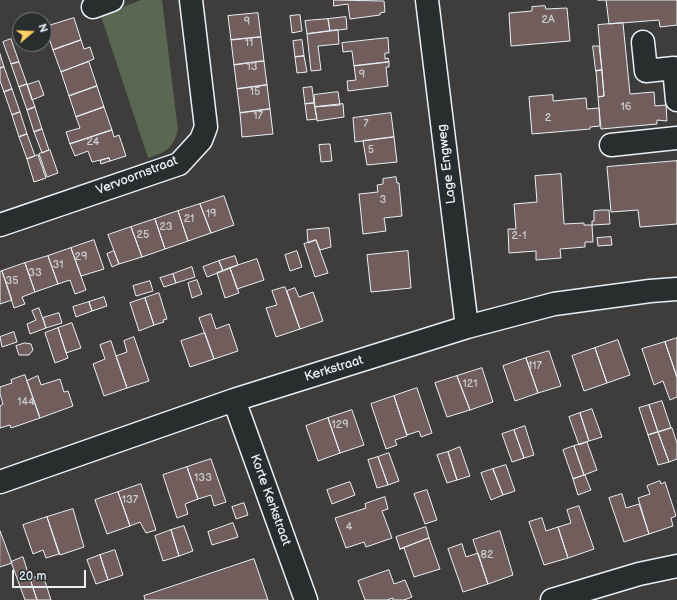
<!DOCTYPE html>
<html>
<head>
<meta charset="utf-8">
<style>
	body { margin:0 }
	#map { position:relative; width:677px; height:600px; overflow:hidden; background:#3f3c3c; font-family:"Balsamiq Sans",sans-serif }
	canvas { display:block }
	.north { position:absolute; left:12px; top:12px; width:40px; height:40px; box-sizing:border-box; background:#2a2d2e; border:1px solid #767b7f; border-radius:50%; rotate:71deg; font-size:11px; font-weight:700; line-height:16px; text-align:center; color:#e8f1f8 }
	.north::after { content:''; display:block; margin:auto; width:14px; height:18px; background:#ffd166; clip-path:polygon(50% 0,100% 100%,50% 72%,0 100%) }
	.scale { position:absolute; left:12px; top:570px; width:74px; height:18px; box-sizing:border-box; border:2px solid #e8f1f8; border-top:0; padding-left:5px; font-size:12px; line-height:14px; white-space:nowrap; color:#e8f1f8; -webkit-text-stroke:3px #2a2d2e; paint-order:stroke }
</style>
</head>
<body>
<div id="map">
<canvas width="677" height="600"></canvas>
<div class="north">N</div>
<div class="scale">20 m</div>
</div>
<script>
const ctx = document.querySelector('canvas').getContext('2d');
ctx.lineJoin = 'round';
function fillPath(path, color) { ctx.fillStyle = color; ctx.fill(path, 'evenodd'); }
function stroke(path, color, width, dash) { ctx.strokeStyle = color; ctx.lineWidth = width; ctx.lineCap = dash ? 'butt' : 'round'; ctx.setLineDash(dash || []); ctx.stroke(path); }
function drawText(font, color, halo, rows, align = 'center') {
  ctx.font = font + ' "Balsamiq Sans",sans-serif'; ctx.lineWidth = 3.5; ctx.setLineDash([]); ctx.textBaseline = 'middle'; ctx.strokeStyle = halo; ctx.fillStyle = color; for (const [text, x, y, turn = 0] of rows) {
    ctx.save(); ctx.translate(x, y); ctx.rotate((+turn || 0) * Math.PI / 180); ctx.textAlign = isNaN(turn) ? turn : align; if (halo) ctx.strokeText(text, 0, 0); ctx.fillText(text, 0, 0); ctx.restore();
  }
}
fillPath(new Path2D(`
	M141,0H162L178,130C172,150 167,151 148,158L101,16Z`), '#5a6851');
const building = new Path2D(`
	M334,0L384,1L385,12L380,13V15L350,19L348,4L334,6Z
	M598,0H677V25L660,27L659,20L609,24L606,0Z
	M545,6L546,9L567,8L570,41L511,46L509,13L532,11V7Z
	M258,13L261,37L231,40L228,16Z
	M300,15L302,31L292,33L290,16Z
	M346,17L347,29L330,31L328,19Z
	M74,18L81,40L53,50L45,27Z
	M328,19L330,31L307,34L305,21Z
	M623,23L630,94L654,92L655,106L666,105L667,121L657,120V124L601,129L598,97L604,96L598,25Z
	M338,30L339,44L318,46L321,70L311,71L307,34Z
	M261,37L264,61L234,65L231,40Z
	M388,38L389,53H385V59L388,58L389,62L354,66L352,51L343,52L342,43Z
	M11,39L19,62L11,64L3,42Z
	M81,40L84,49L90,47L94,59L61,72L53,50Z
	M302,40L304,56L295,57L293,41Z
	M593,46H599L602,70L596,71Z
	M0,54L4,67L0,68Z
	M304,56L307,72L297,73L295,57Z
	M264,61L267,85L237,89L234,65Z
	M19,62L27,84L19,87L11,64Z
	M89,62L97,86L69,96L61,72Z
	M389,62V67H386L388,86L348,91L347,81L356,80L354,66Z
	M4,67L12,89L4,92L0,81V68Z
	M602,70L604,96L598,97L596,71Z
	M39,81L44,95L32,100L27,85Z
	M27,84L35,107L27,110L19,87Z
	M267,85L270,109L240,113L237,89Z
	M97,86L104,107L76,117L69,96Z
	M312,87L314,103L305,104L303,88Z
	M12,89L20,112L12,115L4,92Z
	M338,92L340,105L315,107L314,95Z
	M553,95V101L586,98L587,109L599,108L600,126L590,127V129L532,134L529,97Z
	M314,103L317,119L307,120L305,104Z
	M343,104L344,117L317,121L315,107Z
	M35,107L42,129L34,132L27,110Z
	M104,107L112,130L70,144L66,132L80,128L76,117Z
	M270,109L273,134L242,137L240,113Z
	M20,112L27,134L19,137L12,115Z
	M391,113L394,137L355,142L353,118Z
	M42,129L49,150L42,153L34,132Z
	M112,130L114,137L119,135L126,156L110,161L109,158L92,162L88,151L75,156L70,144Z
	M27,134L35,156L27,159L19,137Z
	M394,137L397,162L367,165L363,141Z
	M328,144H330L332,161L321,162L319,145Z
	M50,150L58,173L47,177L39,154Z
	M38,155L46,178L34,182L27,159Z
	M109,158L110,161L101,164L100,161Z
	M677,161V224L640,227L638,210L611,212L607,167Z
	M561,174L564,224L584,223V225H592L593,242H585V247L560,249L561,258L536,260V251L509,253L508,229H516L514,204L537,202L535,176Z
	M396,177L397,183H399L402,216L384,218L386,231L363,234L359,194L378,192L377,185L383,184V179Z
	M224,196L234,225L211,233L200,204Z
	M200,204L211,233L188,241L178,211Z
	M603,210H609L610,224L592,225V221H594V211Z
	M178,211L188,241L165,249L155,219Z
	M155,219L165,249L142,257L131,227Z
	M131,227L142,257L119,264L108,235Z
	M329,228L331,247L320,250L316,240L308,243L307,230Z
	M611,237L612,245L598,246L597,238Z
	M94,240L104,269L81,276L71,248Z
	M316,240L328,273L315,277L304,244Z
	M71,248L86,290L75,294L70,280L58,284L48,256Z
	M114,251L119,264L112,267L107,254Z
	M297,251L302,267L290,271L285,255Z
	M408,251L411,288L371,292L367,255Z
	M48,256L58,284L35,292L25,263Z
	M235,256L238,265L223,271L219,261Z
	M257,259L264,280L237,289L230,268Z
	M219,261L223,271L207,277L203,267Z
	M25,263L35,292L22,297L25,304L14,308L2,271Z
	M192,267L195,277L176,283L173,274Z
	M230,268L239,293L225,298L217,273Z
	M2,271L12,300L0,304V272Z
	M173,274L176,283L164,287L160,278Z
	M197,280L202,294L192,298L188,283Z
	M150,281L153,291L136,296L133,286Z
	M285,287L300,329L276,337L266,308L277,305L272,291Z
	M295,288L299,297L313,292L323,321L300,329L287,291Z
	M159,293L167,319L163,320L164,322L154,325L145,298Z
	M104,297L107,306L92,311L89,302Z
	M145,298L154,325L139,331L130,303Z
	M89,302L92,311L76,317L73,307Z
	M39,308L46,328L30,334L27,324L36,320L32,311Z
	M59,313L62,323L46,328L43,318Z
	M211,314L216,329L229,324L238,351L214,359L199,318Z
	M72,323L81,348L66,353L58,328Z
	M58,328L68,358L55,363L45,333Z
	M14,332L17,342L2,347L0,337Z
	M205,333L214,359L190,367L181,341Z
	M134,337L149,381L127,388L116,356L127,352L124,341Z
	M677,338V377L665,342Z
	M618,340L630,375L607,383L595,348Z
	M111,341L127,388L104,396L93,364L105,359L100,345Z
	M665,342L677,378V397L670,400L663,381L654,385L642,349Z
	M25,343L31,344L33,350L29,355H19L16,346Z
	M595,348L607,383L584,391L572,356Z
	M549,351L561,386L538,393L526,358Z
	M526,358L538,393L515,401L503,366Z
	M482,368L493,402L470,410L457,376Z
	M25,375L40,418L11,428L10,425L0,428V406L3,404L0,394V387L12,383L11,380Z
	M38,376L41,385L60,379L64,392L68,391L73,406L40,418L27,381Z
	M457,376L470,410L447,417L435,383Z
	M417,388L432,433L421,437L419,431L407,435L394,396Z
	M394,396L407,436L395,440L397,445L386,449L371,404Z
	M662,401L671,428L658,432L649,405Z
	M649,405L658,432L648,435L639,408Z
	M592,409L602,437L589,441L580,413Z
	M352,410L364,445L340,453L328,418Z
	M580,413L589,441L579,445L569,417Z
	M328,418L340,453L318,461L306,426Z
	M525,426L534,455L524,458L514,430Z
	M672,428L677,443V459L669,462L658,432Z
	M514,430L524,458L512,462L502,434Z
	M658,432L669,462L658,465L648,435Z
	M587,442L597,470L584,475L574,446Z
	M574,446L584,475L573,479L563,450Z
	M460,447L470,476L457,480L448,452Z
	M448,452L457,480L447,483L437,455Z
	M389,453L399,481L388,485L378,457Z
	M378,457L388,485L377,488L368,460Z
	M211,459L226,502L214,506L211,495L198,499L187,467Z
	M506,465L515,491L503,495L493,469Z
	M187,467L198,499L185,504L188,514L177,518L163,475Z
	M493,469L503,495L491,500L481,473Z
	M585,475L591,490L578,495L573,479Z
	M660,481L661,484L665,482L676,516L671,518L673,526L649,534L638,498L650,494L647,486Z
	M350,482L355,495L332,504L327,490Z
	M141,484L156,530L146,533L140,522L130,526L118,492Z
	M427,490L437,520L425,524L414,494Z
	M118,492L130,526L107,534L95,500Z
	M622,494L626,508L639,504L649,534L624,542L609,498Z
	M385,497L388,509L382,511L392,538L366,547L364,542L346,548L335,518L366,508L365,504Z
	M244,503L248,515L236,519L232,507Z
	M579,506L594,549L568,558L558,527L571,523L567,510Z
	M73,509L84,547L60,555L47,517Z
	M47,517L59,554L46,558L43,550L33,554L23,525Z
	M542,518L546,531L558,527L568,558L544,565L529,522Z
	M233,523L238,537L212,545L208,532Z
	M184,526L193,551L179,556L171,530Z
	M426,527L429,538L400,549L396,537Z
	M171,530L179,556L163,561L155,536Z
	M0,531L12,563L0,567Z
	M500,531L513,575L488,584L473,540Z
	M429,538L440,569L414,577L404,548L400,549Z
	M462,544L466,557L478,553L488,584L463,592L448,549Z
	M115,550L123,575L108,580L100,555Z
	M100,555L108,580L96,584L87,560Z
	M23,557L30,579L37,600H25L11,562Z
	M254,559L268,600H145L144,596Z
	M389,570L394,584L405,580L412,597L404,600H393V598L387,600H365L358,581Z
	M43,575L51,600H37L30,579Z`);
fillPath(building, '#715e5c');
stroke(building, '#e8f1f8', 1);
const minor = new Path2D(`
	M427,0L467,327
	M93,7L112,0
	M643,42L646,71L674,68L677,100
	M611,145L677,138
	M0,225L179,164L201,140L206,127L191,0
	M234,400L306,600
	M0,482L234,400L467,327L554,304L650,291L677,289
	M552,600L639,574L677,566`);
stroke(minor, '#e8f1f8', 25);
stroke(minor, '#2a2d2e', 22);
drawText('11px', '#caccd1', null, [
	["2A",548,20],
	["9",247,22],
	["11",249,43],
	["13",252,67],
	["9",362,75],
	["15",255,92],
	["16",626,107],
	["17",258,116],
	["2",548,118],
	["7",366,124],
	["24",93,142],
	["5",371,150],
	["3",383,200],
	["19",211,214],
	["21",189,219],
	["23",166,227],
	["25",143,235],
	["2-1",519,236],
	["29",81,257],
	["31",58,265],
	["33",35,273],
	["35",12,281],
	["117",535,366],
	["121",470,384],
	["144",26,402],
	["129",340,425],
	["133",203,478],
	["137",130,500],
	["4",349,527],
	["82",487,555]
]);
drawText('13px', '#e8f1f8', '#2a2d2e', [
	["Lage Engweg",447,164,-97],
	["Vervoornstraat",137,176,-21],
	["Kerkstraat",334,369,-17],
	["Korte Kerkstraat",270,500,70]
]);
</script>
</body>
</html>
